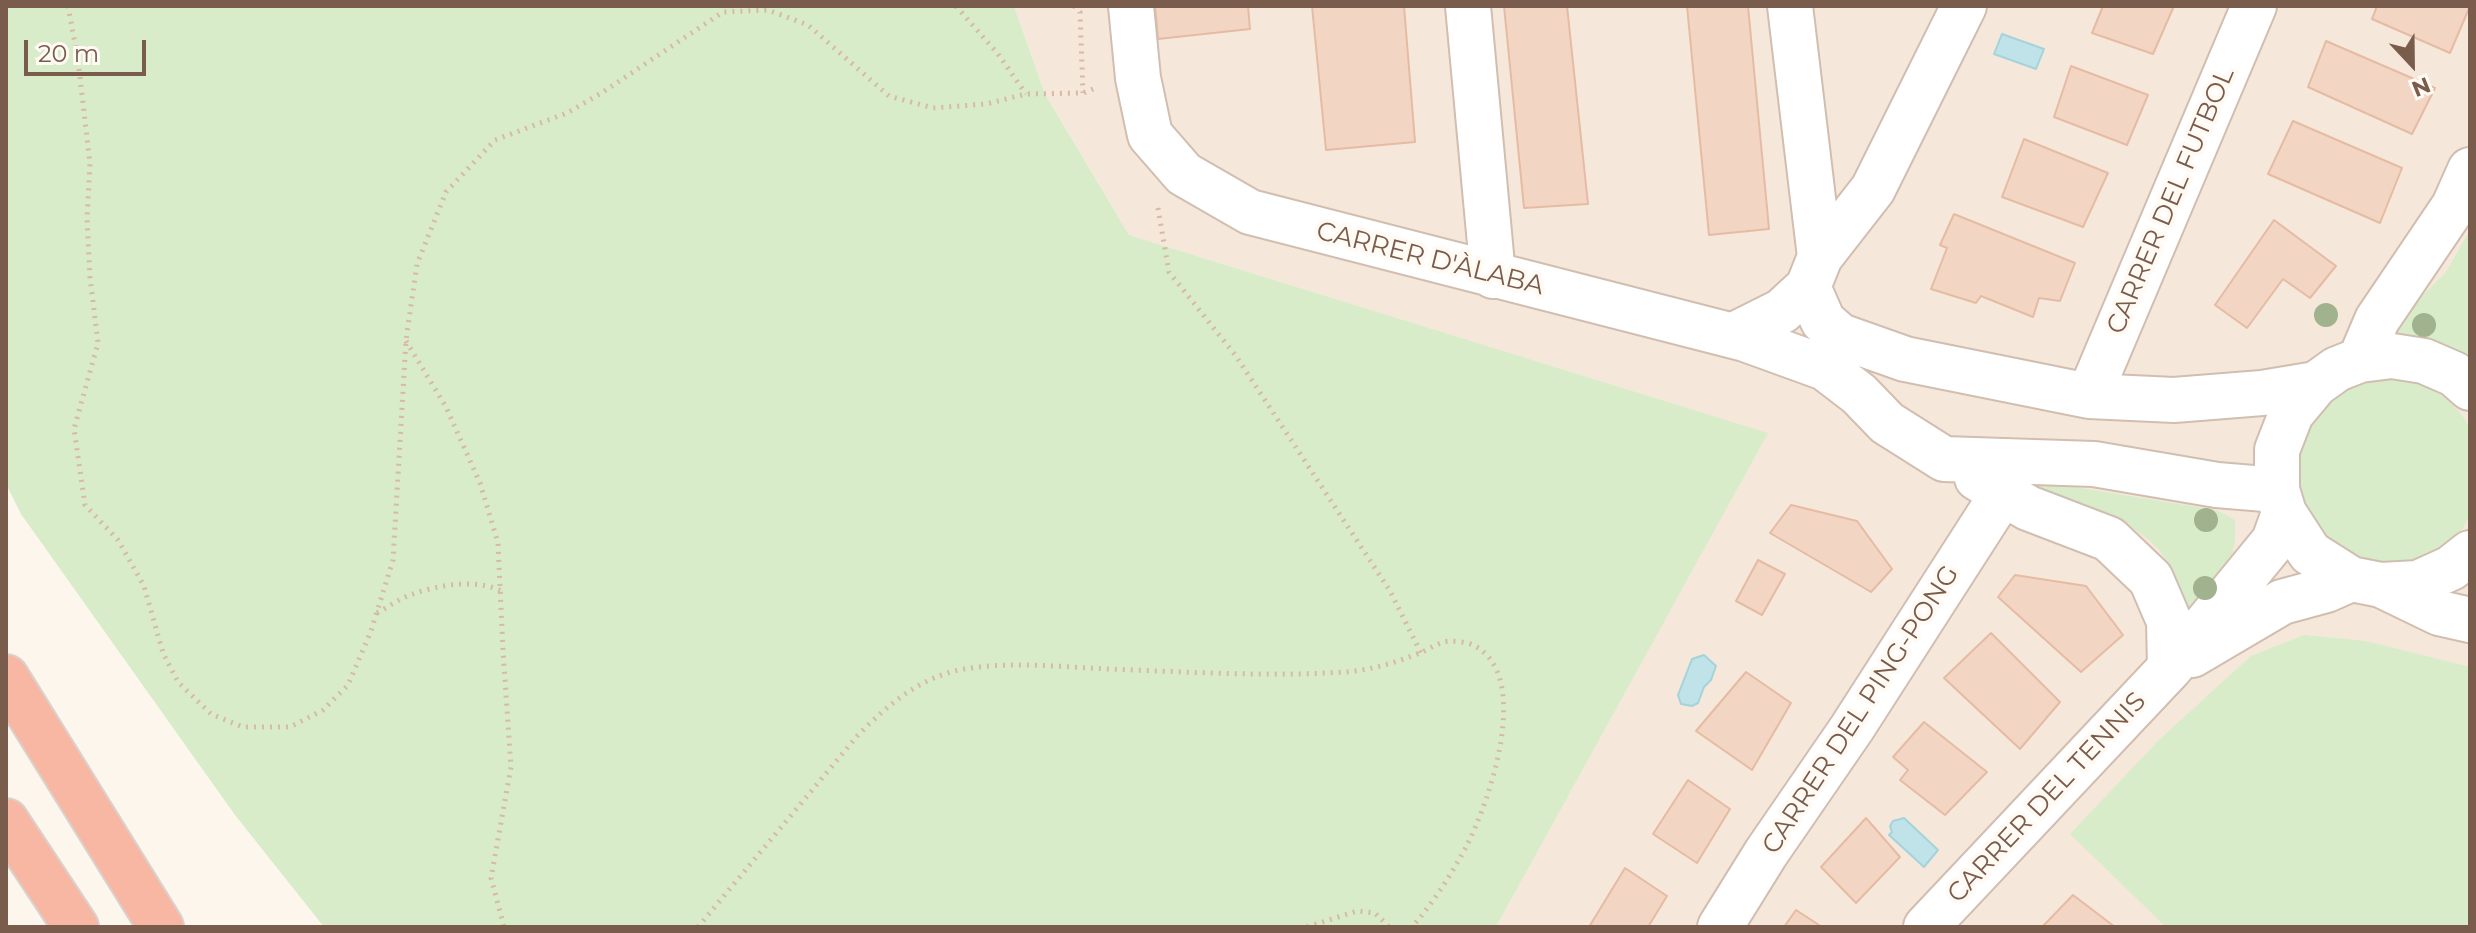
<!DOCTYPE html>
<html>
<head>
<meta charset="utf-8">
<style>
	body { margin:0 }
	#map { position:relative; width:2476px; height:933px; overflow:hidden; background:#fdf6ec; font-family:Montserrat,sans-serif }
	canvas { display:block }
	.frame { position:absolute; inset:0; border:8px solid #7a5c4d; pointer-events:none }
	.north { position:absolute; left:2372px; top:24px; width:80px; height:80px; -webkit-text-stroke:6px #fffaf3; paint-order:stroke; rotate:158deg; font-size:22px; font-weight:700; line-height:32px; text-align:center; color:#7a5c4d }
	.north::after { content:''; display:block; margin:auto; width:28px; height:36px; background:#7a5c4d; clip-path:polygon(50% 0,100% 100%,50% 72%,0 100%) }
	.scale { position:absolute; left:24px; top:40px; width:122px; height:36px; box-sizing:border-box; border:4px solid #7a5c4d; border-top:0; padding-left:10px; font-size:24px; line-height:28px; white-space:nowrap; color:#7a5c4d; -webkit-text-stroke:6px #fffaf3; paint-order:stroke }
</style>
</head>
<body>
<div id="map">
<canvas width="2476" height="933"></canvas>
<div class="frame"></div>
<div class="north">N</div>
<div class="scale">20 m</div>
</div>
<script>
const ctx = document.querySelector('canvas').getContext('2d');
ctx.lineJoin = 'round';
function fillPath(path, color) { ctx.fillStyle = color; ctx.fill(path, 'evenodd'); }
function stroke(path, color, width, dash) { ctx.strokeStyle = color; ctx.lineWidth = width; ctx.lineCap = dash ? 'butt' : 'round'; ctx.setLineDash(dash || []); ctx.stroke(path); }
function drawText(font, color, halo, rows, align = 'center') {
  ctx.font = font + ' Montserrat,sans-serif'; ctx.lineWidth = 8; ctx.setLineDash([]); ctx.textBaseline = 'middle'; ctx.strokeStyle = halo; ctx.fillStyle = color; for (const [text, x, y, turn = 0] of rows) {
    ctx.save(); ctx.translate(x, y); ctx.rotate((+turn || 0) * Math.PI / 180); ctx.textAlign = isNaN(turn) ? turn : align; if (halo) ctx.strokeText(text, 0, 0); ctx.fillText(text, 0, 0); ctx.restore();
  }
}
fillPath(new Path2D(`
	M1014,6H2470V927H1496L1767,433L1129,235L1045,94Z`), '#f5e8da');
fillPath(new Path2D(`
	M6,6H1014L1045,94L1129,235L1768,433L1496,927H324L235,815L21,514L6,484Z
	M2470,230V365L2385,333L2446,272Z
	M2381,378C2391,379 2403,378 2413,381C2436,388 2459,406 2470,428V515L2460,533L2435,554L2406,565L2375,566L2346,557L2321,539L2294,485L2295,455L2305,426L2324,402L2350,386Z
	M2044,482L2216,510L2235,520V541L2227,576L2190,620C2171,525 2117,520 2038,490Z
	M2304,635L2366,641L2470,667V927H2166L2070,834L2159,740L2251,656Z`), '#d8ecc9');
const water = new Path2D(`
	M2002,34L2044,49L2036,69L1994,54Z
	M1704,655L1716,666L1711,680L1704,687L1698,703L1692,706L1681,704L1678,695L1692,659Z
	M1904,818L1938,850L1924,867L1889,835L1892,832L1890,826L1893,821Z`);
fillPath(water, '#bfe3e8');
stroke(water, '#a5d3da', 2);
const building = new Path2D(`
	M1155,6H1248L1250,29L1158,39Z
	M1312,6H1404L1415,142L1326,150Z
	M1504,6H1567L1588,204L1524,208Z
	M1687,6H1748L1769,229L1709,235Z
	M2103,6H2174L2153,54L2092,33Z
	M2377,6H2470L2450,53L2372,19Z
	M2326,41L2435,88L2412,134L2308,87Z
	M2071,66L2148,95L2127,145L2054,117Z
	M2293,121L2402,168L2380,223L2268,174Z
	M2024,139L2108,173L2083,227L2002,197Z
	M1954,214L2075,263L2060,301L2039,298L2033,317L1981,296L1976,303L1931,289L1947,248L1940,245Z
	M2274,220L2336,266L2310,298L2283,279L2247,328L2215,305Z
	M1791,505L1857,521L1892,569L1871,592L1770,533Z
	M1758,560L1785,574L1762,615L1736,601Z
	M2015,575L2086,586L2123,635L2081,672L1998,597Z
	M1991,633L2060,702L2020,749L1944,678Z
	M1746,672L1791,703L1752,770L1696,731Z
	M1924,722L1987,772L1945,815L1900,780L1908,770L1893,757Z
	M1688,780L1730,809L1697,863L1653,834Z
	M1866,818L1900,857L1856,903L1821,867Z
	M1625,868L1667,896L1648,927H1589Z
	M2073,895L2115,927L2043,926Z
	M1796,910L1822,927H1784Z`);
fillPath(building, '#f3d5c3');
stroke(building, '#e6bba3', 2);
const minor = new Path2D(`
	M1131,6L1138,78L1150,135L1184,174L1250,212L1745,339L1825,368L1859,394L1887,423L1944,459L2094,464L2217,485L2277,490
	M1468,6L1493,276
	M1790,6L1820,257
	M1808,287L1823,321L1840,336L1905,359L2089,396L2174,400L2262,393L2316,384
	M1734,335L1782,311L1808,287L1820,257L1873,189L1964,6
	M2360,360L2377,320L2454,206L2470,170
	M2470,388L2454,374L2424,361L2392,356L2360,360L2337,369L2316,384L2291,414L2277,450V490L2284,513L2310,553L2351,579L2381,585L2418,583L2451,568L2470,553
	M2089,396L2254,6
	M1977,478L2028,508L2109,539L2151,579L2169,621L2170,668
	M2381,585L2439,613L2470,620
	M2192,655L2282,602L2326,590L2351,579
	M1720,927L1766,853L1852,728L2003,493
	M1926,927L2170,668L2274,541L2284,513`);
const highway = new Path2D(`
	M6,677L161,927
	M6,821L76,927`);
stroke(minor, '#d1beb0', 48);
stroke(highway, '#dad1cd', 48);
stroke(new Path2D(`
	M68,6L78,60L90,164L87,219L90,277L98,343L74,429L85,505L118,540L144,586L163,653L178,682L211,714L243,727H290L323,710L348,685L371,631L393,560L406,340L417,264L446,192L495,140L567,113L603,92L723,12L768,10L808,25L889,96L933,108L986,104L1026,94L1083,93L1098,87
	M956,6L998,54L1026,94
	M1074,6L1080,12L1083,93
	M1158,208L1169,272L1236,356L1390,591L1421,653
	M406,341L446,407L480,483L498,543L503,650L511,767L491,878L504,927
	M377,613C388,607 399,599 410,595C438,585 474,578 502,591
	M698,927L858,735C889,704 920,677 964,669C1012,661 1061,667 1109,669C1188,672 1267,677 1346,672C1371,670 1398,662 1422,652C1429,649 1436,644 1444,642C1450,640 1467,642 1473,645C1534,675 1489,803 1466,847C1451,875 1433,903 1412,927
	M1307,927L1357,911L1375,913L1389,927`), '#d9b8a5', 5, [2, 6]);
stroke(minor, '#fff', 44);
stroke(highway, '#f7b7a3', 44);
ctx.fillStyle = '#a0b28e';
for (const [x, y] of [
	[2326,315],
	[2424,325],
	[2206,520],
	[2205,588]
]) { ctx.beginPath(); ctx.arc(x, y, 12, 0, 2 * Math.PI); ctx.fill(); }
drawText('26px', '#7a5c4d', '#fffaf3', [
	["CARRER DEL FUTBOL",2171,201,-67],
	["CARRER D'ÀLABA",1430,259,14],
	["CARRER DEL PING-PONG",1861,710,-57],
	["CARRER DEL TENNIS",2047,798,-47]
]);
</script>
</body>
</html>
